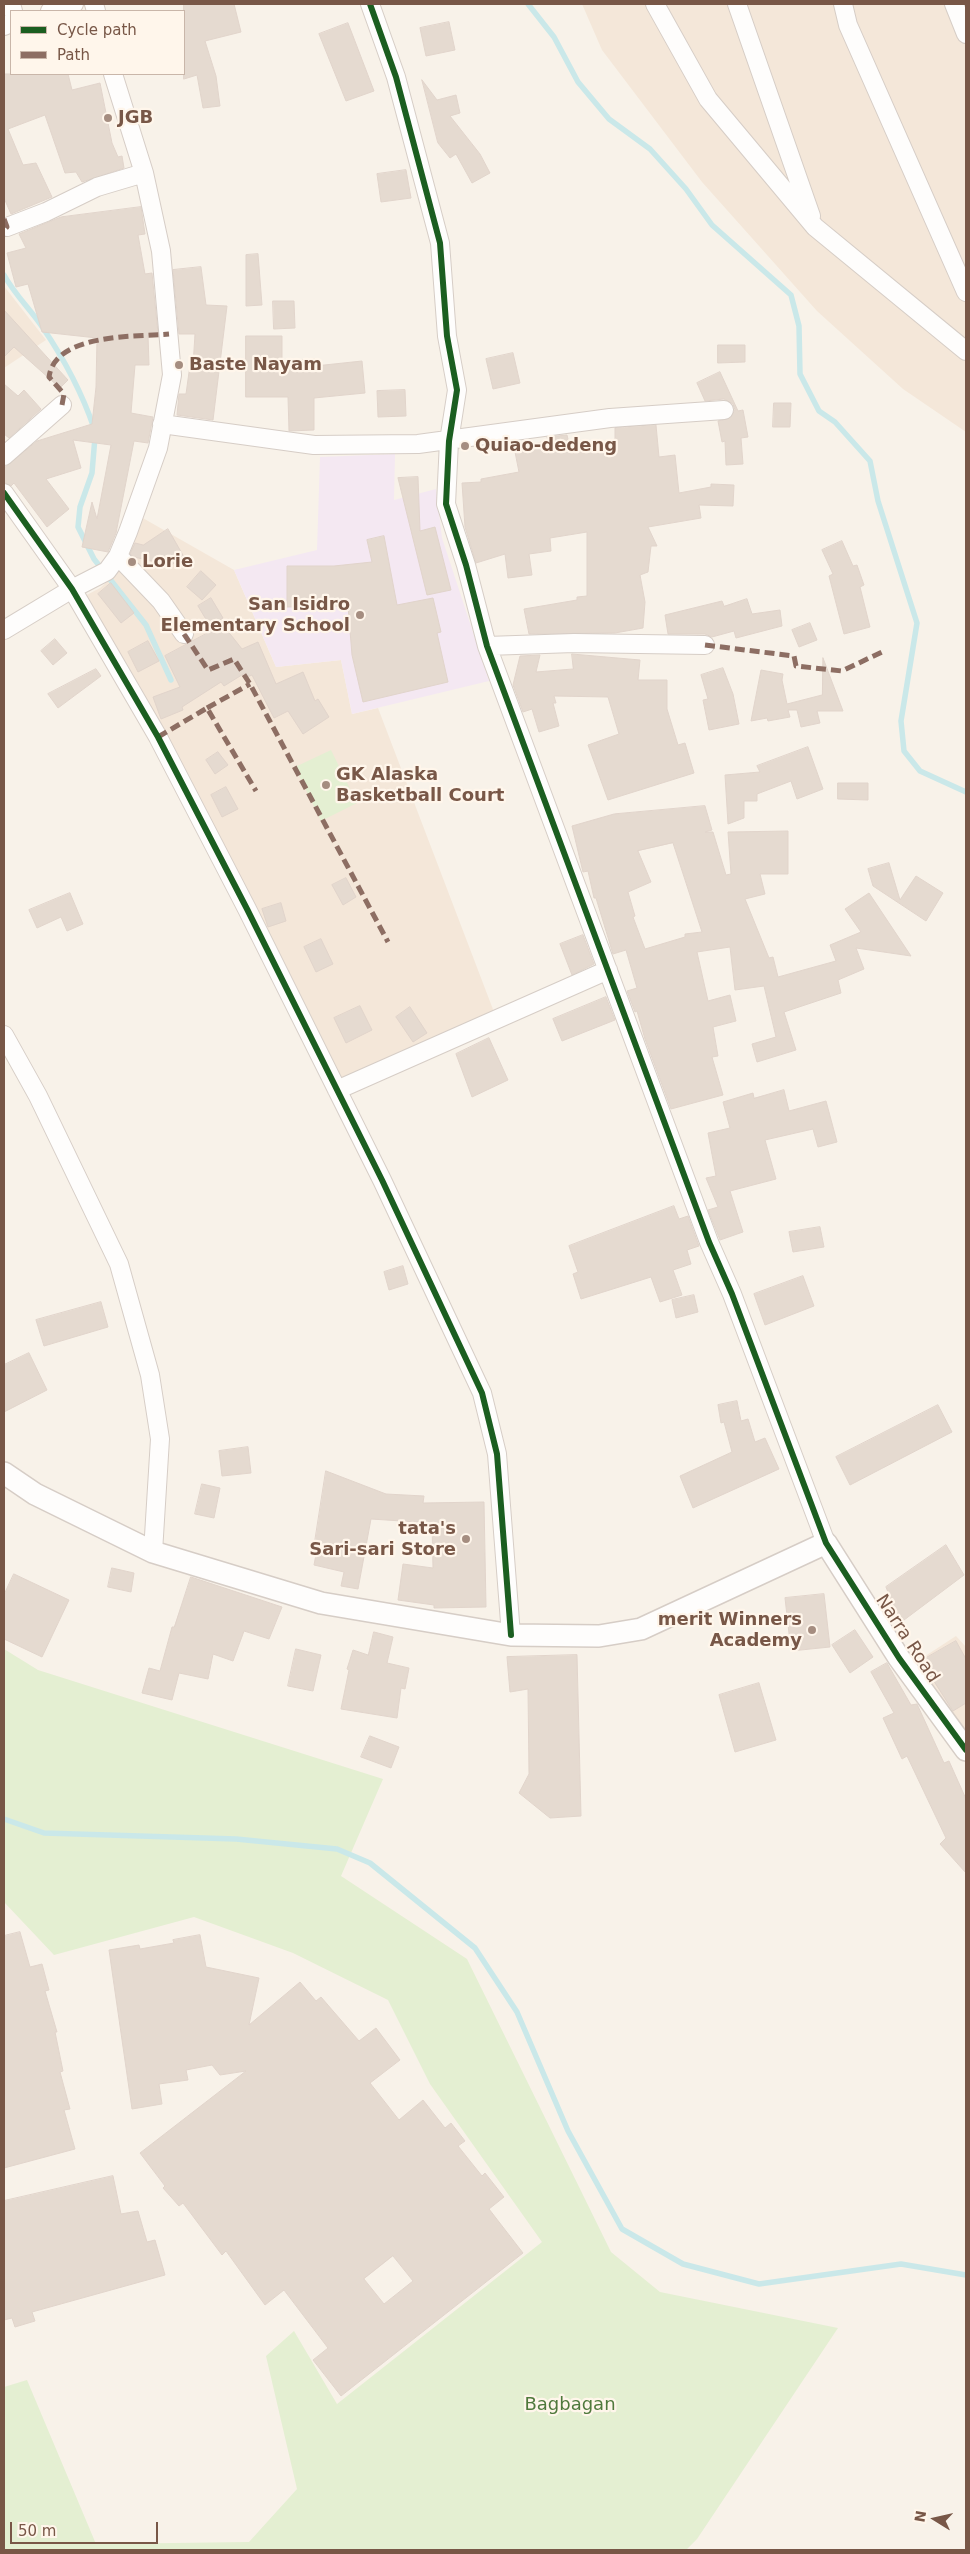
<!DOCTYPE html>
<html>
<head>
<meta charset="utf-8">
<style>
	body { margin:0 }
	#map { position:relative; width:970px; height:2554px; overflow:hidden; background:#f8f2e9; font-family:"DejaVu Sans",sans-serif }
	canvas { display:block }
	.frame { position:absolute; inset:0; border:5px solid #785747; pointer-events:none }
	.legend { position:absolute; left:10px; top:10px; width:175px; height:65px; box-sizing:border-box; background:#fff6eb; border:1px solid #c9b6a9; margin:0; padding:6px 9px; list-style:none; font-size:15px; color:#785747 }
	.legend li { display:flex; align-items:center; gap:10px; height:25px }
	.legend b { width:25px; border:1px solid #c9b6a9 }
	.north { position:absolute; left:910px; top:2494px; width:50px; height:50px; -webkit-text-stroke:4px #fff6eb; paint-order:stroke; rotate:280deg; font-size:14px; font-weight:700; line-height:20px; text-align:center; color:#785747 }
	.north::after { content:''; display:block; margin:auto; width:18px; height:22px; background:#785747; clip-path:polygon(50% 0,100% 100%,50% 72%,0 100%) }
	.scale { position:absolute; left:10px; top:2522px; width:148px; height:22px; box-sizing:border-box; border:2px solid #785747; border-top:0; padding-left:6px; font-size:15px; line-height:18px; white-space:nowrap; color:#785747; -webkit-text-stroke:4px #fff6eb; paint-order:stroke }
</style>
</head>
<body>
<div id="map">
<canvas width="970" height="2554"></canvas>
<div class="frame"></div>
<ul class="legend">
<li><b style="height:6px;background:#1b5e20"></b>Cycle path</li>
<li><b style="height:6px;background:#8d6e63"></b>Path</li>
</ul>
<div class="north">N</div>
<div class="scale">50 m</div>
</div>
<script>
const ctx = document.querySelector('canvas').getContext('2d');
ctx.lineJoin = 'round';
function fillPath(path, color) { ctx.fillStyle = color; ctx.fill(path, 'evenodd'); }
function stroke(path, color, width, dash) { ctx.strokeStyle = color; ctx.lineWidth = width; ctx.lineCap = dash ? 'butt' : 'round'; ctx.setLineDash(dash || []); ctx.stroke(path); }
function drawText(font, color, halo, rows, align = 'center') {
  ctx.font = font + ' "DejaVu Sans",sans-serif'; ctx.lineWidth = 4.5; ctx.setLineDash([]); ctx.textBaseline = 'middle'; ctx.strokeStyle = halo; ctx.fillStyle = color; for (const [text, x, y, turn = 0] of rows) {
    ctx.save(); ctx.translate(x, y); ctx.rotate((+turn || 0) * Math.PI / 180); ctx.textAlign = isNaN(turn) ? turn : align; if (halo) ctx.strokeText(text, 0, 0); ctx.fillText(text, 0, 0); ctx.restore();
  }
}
fillPath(new Path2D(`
	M582,4H966V432L903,389L817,311L702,182L602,50Z
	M4,286L46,340L4,368Z
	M141,517L234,570L276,667L341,660L352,714L378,708L494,1012L339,1085L79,599L100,588L108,581L120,561Z
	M956,1636L966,1647V1750L913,1664Z`), '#f4e7d9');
fillPath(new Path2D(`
	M395,454L394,500L436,489L442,538L489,681L352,714L341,660L276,667L234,570L317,550L320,457Z`), '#f4e8f2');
fillPath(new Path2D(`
	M331,750L357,803L321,821L295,767Z
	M4,1649L38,1670L383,1779L341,1876L467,1959L611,2252L660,2292L838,2328L697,2539L686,2550H4V2387L27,2380L96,2544L249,2542L297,2489L266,2356L294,2331L337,2404L542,2242L430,2084L388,2000L293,1953L194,1917L54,1955L4,1902Z`), '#e4efd2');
stroke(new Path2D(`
	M528,4L554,37L578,82L609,119L650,149L686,189L712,225L791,295L799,326L800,374L819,411L835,422L870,461L878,501L917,623L901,721L904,751L920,771L966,792
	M4,275C15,295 31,310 43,328C64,359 82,393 94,428
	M95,437L92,473L80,507L78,527L94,559L146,625L171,680
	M4,1819L44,1833L236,1839L337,1849L370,1863L475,1948L517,2012L568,2131L622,2229L683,2264L759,2284L901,2264L966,2275`), '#cae8e9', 5.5);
const building = new Path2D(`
	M184,4H234L241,32L205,41L216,76L220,106L203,108L197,75L184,79Z
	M449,22L455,50L426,56L420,28Z
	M348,23L374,91L346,101L319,34Z
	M4,74H68L72,90L100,83L112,143L118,157L122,156L124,168L82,182L76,172L65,173L45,115L8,129L23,165L36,163L52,197L11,214L4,198Z
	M422,80L437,100L456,95L460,113L450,116L480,154L490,173L472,183L456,154L450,158L438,143Z
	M406,170L411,198L381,202L377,174Z
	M141,207L145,234L138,235L145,274L152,273L158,333L148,335L149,365H135L131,413L153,417L148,443L134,441L116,533L108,552L82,547L92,502L97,519L111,445L73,440L81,468L46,479L69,509L47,527L14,483L11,486L4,482V468L37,441L92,424L96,387L97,338L42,332L28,284L16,287L7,253L26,248L19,234L61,217Z
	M258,254L262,305L246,306V255Z
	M201,267L206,305L227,306L213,420L177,415L179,394H186L190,365L193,366L195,334H179L173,270Z
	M273,301H294L295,328L274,329Z
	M4,310L68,380L60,388L14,347L4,357Z
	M246,336H282V361L315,359V366L362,361L365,393L314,398V430L289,431L288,397H246Z
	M718,345H745V362L718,363Z
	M513,353L520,383L493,389L486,359Z
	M720,372L738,411L743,410L748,437L741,438L743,464L726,465L725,441L722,442L718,421L730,418L735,410L733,404L724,399L705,401L697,383Z
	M4,384L18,396L24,390L41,409L9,438L4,434Z
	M405,390L406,416L378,417L377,391Z
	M774,403H791L790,427H773Z
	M656,425L659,457L675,455L679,493L711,487V484L734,485L733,506L699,505L701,518L648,527L657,546H651L648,572L640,575L645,602L643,628L615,633L529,634L524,609L577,600V597L587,596V532L550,538L551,551L529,554L532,575L508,578L505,554L476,563L465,527L462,483L481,482V479L519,472L514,447L548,441L547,437L567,435L571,452L615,439V428Z
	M418,477L420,531L435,527L451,590L427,595L398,478Z
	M168,529L184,557L168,567L166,564L134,557L130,554L135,543L143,545Z
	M384,536L397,605L433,598L441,632L437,633L448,682L363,702L352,655L348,606L287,607V566H334L372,562L367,540Z
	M842,541L853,566L857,565L864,585L860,587L870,627L844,634L829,576L833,574L822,550Z
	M201,571L216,585L202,600L187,587Z
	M111,583L134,613L121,623L98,594Z
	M211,598L223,618L210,626L198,606Z
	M747,599L752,614L780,610L782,626L736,638L734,631L712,637L705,634H668L665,615L722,601L724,606Z
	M810,623L817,640L799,647L792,630Z
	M223,625L242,649L258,642L276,684L303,672L315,701L318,699L329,717L303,734L288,711L274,718L252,675L247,677L245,673L224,686L221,682L182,707L183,710L161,719L153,697L180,687L165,656Z
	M55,639L67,653L53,665L41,651Z
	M148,641L159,661L138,672L128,652Z
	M572,654L640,660L638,680H667V709L678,745L685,743L694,773L608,800L588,745L619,734L608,697L554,696L556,703H553L559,726L539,732L532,709L523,712L513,685L520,656L540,655L536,672L573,669Z
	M823,658L843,711H817L820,723L801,727L797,710H788L790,717L768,721L767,718L751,721L761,670L783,674L782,680L787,704L822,695Z
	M723,668L733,694L739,724L709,730L703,700L708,699L701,675Z
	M96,669L101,676L58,708L48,694Z
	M808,747L823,789L797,799L791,781L757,794V801H744V818L728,824L725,775L760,772L757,766Z
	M218,752L228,765L215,774L206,760Z
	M838,783H868V800L838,799Z
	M226,787L238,809L222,817L211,795Z
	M705,806L712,830L705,832H713L726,875L731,874L728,832L788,831V874H760L765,894L745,899L769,958L773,957L778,977L836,961L830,945L861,932L845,909L869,893L911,956L856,948L864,969L838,980L841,993L784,1012L796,1050L757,1062L752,1044L776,1037L764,986L735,990L730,947L697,952L708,1001L730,995L736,1021L713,1027L718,1056L712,1057L723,1095L671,1109L645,1039L637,1011L635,1012L627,991L637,988L626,950L613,954L596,898H594L588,871L583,872L572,826L614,814ZM673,843L702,932L685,934V937L645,949L633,917L635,916L628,892L651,882L638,851Z
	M889,863L900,900L916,876L943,893L926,921L873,886L868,869Z
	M346,878L356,897L343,905L332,885Z
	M70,893L83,924L67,931L61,917L37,928L29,910Z
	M281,903L286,921L268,927L262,909Z
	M583,935L594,964L572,975L560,944Z
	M321,939L333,964L316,972L304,947Z
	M606,997L615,1020L562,1041L553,1019Z
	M360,1006L372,1030L346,1043L334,1018Z
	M410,1007L427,1033L413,1042L396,1017Z
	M489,1038L508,1080L472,1097L456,1054Z
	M784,1090L789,1111L826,1101L837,1142L818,1147L813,1129L765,1140L776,1179L730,1191L743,1232L720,1240L708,1210L718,1207L706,1178L716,1176L708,1133L730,1128L723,1102L753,1093L754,1098Z
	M674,1206L679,1219L688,1216L699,1246L687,1250L691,1264L673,1270L682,1295L660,1302L651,1277L581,1299L573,1274L578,1272L569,1246Z
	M820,1227L824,1247L793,1252L789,1232Z
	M403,1266L408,1284L389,1290L384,1272Z
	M803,1276L814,1306L765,1325L754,1294Z
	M694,1295L698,1312L676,1318L672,1300Z
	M101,1302L108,1327L44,1346L36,1320Z
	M29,1353L47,1390L4,1412V1365Z
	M737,1401L741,1421L748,1419L755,1442L765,1438L779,1469L693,1508L680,1476L732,1452L724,1422L721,1423L718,1405Z
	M938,1405L952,1432L850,1485L836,1457Z
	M248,1447L251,1473L222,1476L219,1451Z
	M326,1471L386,1494L424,1496L423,1503L484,1502L486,1607L434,1608V1605L398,1600L403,1564L433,1568L432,1523L371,1519L358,1589L341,1586L344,1572L314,1565L317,1549L314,1548Z
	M202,1484L220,1488L214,1518L195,1514Z
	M946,1545L964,1575L900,1623L886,1587Z
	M112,1568L134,1573L131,1592L108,1587Z
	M14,1574L69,1600L42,1657L4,1639V1595Z
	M191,1577L282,1607L269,1639L244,1631L233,1661L213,1654L208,1679L179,1673L172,1700L142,1693L149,1668L160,1671L172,1627H174Z
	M824,1594L830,1647L791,1651L785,1598Z
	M855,1630L873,1657L850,1673L832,1645Z
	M374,1632L393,1637L387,1663L409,1668L405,1689L401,1688L397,1718L341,1709L349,1670L347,1669L353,1650L368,1655Z
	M956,1641L966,1659V1703L953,1711L921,1661Z
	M296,1649L321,1655L313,1691L288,1686Z
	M577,1655L581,1816L550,1818L519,1793L529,1774L528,1689L510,1692L507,1657Z
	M887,1663L911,1705L917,1704L944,1763L949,1761L966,1799V1873L940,1844L946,1838L907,1756L902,1759L883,1718L894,1713L871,1672Z
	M759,1683L776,1740L735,1752L719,1695Z
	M370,1736L399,1747L391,1768L361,1757Z
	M20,1932L30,1967L42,1964L49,1990L45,1991L57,2032H55L63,2071L60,2072L70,2109L64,2110L75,2149L4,2168V1936Z
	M200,1935L206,1967L259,1978L249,2025L300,1982L316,2001L321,1997L359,2041L376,2028L400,2060L370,2083L399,2120L423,2100L445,2128L451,2123L465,2141L458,2146L482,2176L485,2173L504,2197L489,2209L523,2253L341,2396L313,2360L328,2348L284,2290L265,2305L226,2251L222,2255L183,2203L179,2206L163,2188L165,2186L140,2153L246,2071L220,2075L212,2065L186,2070L188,2080L159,2084L162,2104L132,2109L109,1950L139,1945L140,1949L174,1943L173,1940ZM393,2256L413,2281L384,2304L364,2279Z
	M113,2176L121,2214L138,2211L147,2242L155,2240L165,2275L32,2312L35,2321L15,2327L12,2318L4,2320V2201Z`);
fillPath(building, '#e5dad0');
stroke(building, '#e1d4cb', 1);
const minor = new Path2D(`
	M11,4L13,11
	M94,4L96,11
	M370,4L396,77L440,243L447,336L457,390L449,441L446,504L466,565L487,646L709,1242L732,1294L826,1543
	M655,4L708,99L815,227L966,351
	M737,4L811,216
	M843,4L848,25L966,292
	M954,4L966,34
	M50,11L74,4
	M4,26L11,23
	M7,227L46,212L97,187L144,173
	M162,424L314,445L418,444L610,418L724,410
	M4,456L62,405
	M4,493L72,589L158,737L247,909L382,1180L482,1393L497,1454L511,1635
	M118,556L161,601L184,634
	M4,630L72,589L107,571L118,556L128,532L158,448L172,375L161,251L144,173L113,74
	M487,646L574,643L705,645
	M4,1035L38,1096L119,1264L150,1375L160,1439L153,1552
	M337,1090L608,970`);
const tertiary = new Path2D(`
	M4,1473L35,1494L153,1552L321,1603L511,1635L599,1636L641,1629L826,1543L899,1658L966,1750`);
stroke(minor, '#d6cdc6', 20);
stroke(tertiary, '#d6cdc6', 24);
stroke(minor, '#fefdfc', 18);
stroke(tertiary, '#fefdfc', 21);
stroke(new Path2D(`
	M4,219L7,227L4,230
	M62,405L64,394L49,377C55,333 135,337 169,334
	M184,634L208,670L234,659L250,684L388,942
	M705,645L794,656L796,666L842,671L884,651
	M207,708L250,684
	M158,737L207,708L256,791`), '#8d6e63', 5, [10, 5]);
stroke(new Path2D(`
	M370,4L396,77L440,243L447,336L457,390L449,441L446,504L466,565L487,646L709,1242L732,1294L826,1543L899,1658L966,1750
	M4,493L72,589L158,737L247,909L382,1180L482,1393L497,1454L511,1635`), '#1b5e20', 6);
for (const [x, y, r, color] of [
	[108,118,5,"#a58d80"],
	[179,365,5,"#a58d80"],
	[465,446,5,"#a58d80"],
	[132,562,5,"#a58d80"],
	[360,615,5,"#a58d80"],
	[326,785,5,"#a58d80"],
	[466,1539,5,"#a58d80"],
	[812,1630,5,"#a58d80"]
]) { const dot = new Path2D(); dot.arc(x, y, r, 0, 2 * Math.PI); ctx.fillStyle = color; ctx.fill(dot); stroke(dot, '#fff6eb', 2); }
drawText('bold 18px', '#785747', '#fff6eb', [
	["JGB",118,118],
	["Baste Nayam",189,365],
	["Quiao-dedeng",475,446],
	["Lorie",142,562],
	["San Isidro",350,605,"right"],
	["Elementary School",350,626,"right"],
	["GK Alaska",336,775],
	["Basketball Court",336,796],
	["tata's",456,1529,"right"],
	["Sari-sari Store",456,1550,"right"],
	["merit Winners",802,1620,"right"],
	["Academy",802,1641,"right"]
], 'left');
drawText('18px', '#785747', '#fff6eb', [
	["Narra Road",907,1639,57]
]);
drawText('18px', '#4f793c', '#fff6eb', [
	["Bagbagan",570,2405]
]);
</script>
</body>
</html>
